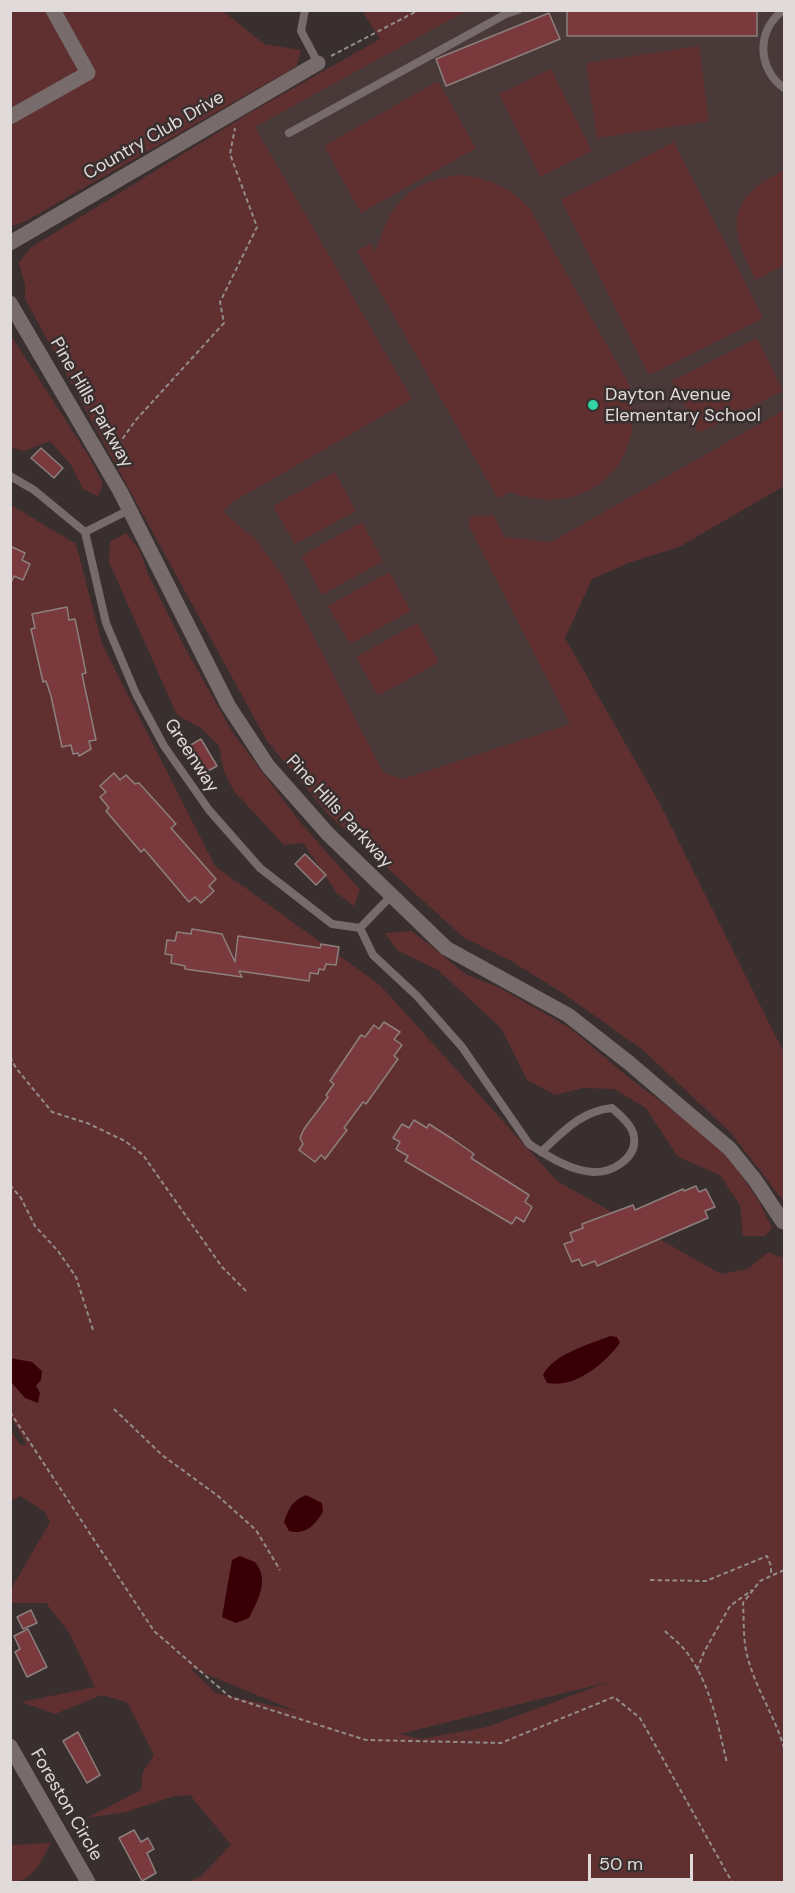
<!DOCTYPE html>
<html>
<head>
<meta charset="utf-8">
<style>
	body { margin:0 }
	#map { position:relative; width:795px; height:1893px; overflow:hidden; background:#392f2f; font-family:"DM Sans",sans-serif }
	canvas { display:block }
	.frame { position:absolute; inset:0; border:12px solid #e1dada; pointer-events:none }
	.scale { position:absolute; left:588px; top:1854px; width:105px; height:27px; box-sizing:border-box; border:3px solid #e1dada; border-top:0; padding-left:8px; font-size:18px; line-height:21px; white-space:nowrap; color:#e1dada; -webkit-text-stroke:4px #392f2f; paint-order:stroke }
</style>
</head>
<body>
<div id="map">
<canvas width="795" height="1893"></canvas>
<div class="frame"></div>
<div class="scale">50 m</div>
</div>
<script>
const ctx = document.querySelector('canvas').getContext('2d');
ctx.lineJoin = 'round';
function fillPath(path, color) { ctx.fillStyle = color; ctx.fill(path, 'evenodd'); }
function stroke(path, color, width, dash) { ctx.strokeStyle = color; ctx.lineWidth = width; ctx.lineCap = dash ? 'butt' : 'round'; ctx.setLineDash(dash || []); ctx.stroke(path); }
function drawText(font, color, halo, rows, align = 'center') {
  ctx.font = font + ' "DM Sans",sans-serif'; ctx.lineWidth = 5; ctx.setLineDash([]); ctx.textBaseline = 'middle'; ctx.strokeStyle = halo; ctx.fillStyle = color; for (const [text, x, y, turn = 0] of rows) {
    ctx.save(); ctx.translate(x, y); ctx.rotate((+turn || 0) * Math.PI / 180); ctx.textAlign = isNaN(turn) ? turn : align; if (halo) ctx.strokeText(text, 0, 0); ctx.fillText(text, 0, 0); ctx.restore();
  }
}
fillPath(new Path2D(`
	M466,11H784V411L507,568L584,724L372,794L212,514L412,399L255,127Z`), '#493939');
fillPath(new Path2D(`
	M11,11H223L264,44L301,50L297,66L24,222L11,226Z
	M362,11H466L255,127L412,399L231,503L223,512L257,541L282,575L383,772L403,779L570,724L470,528L468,517L493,515L505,537L551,542L784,410V486L679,547L631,562L592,579L565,638L660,804L784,1053V1202L732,1134L643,1050L561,992L511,961L463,937L327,813L267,741L25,299V285L19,263L30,248L246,115L380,39Z
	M699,46L709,121L597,138L586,63Z
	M551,69L592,151L540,177L499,94Z
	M438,81L476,148L361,213L324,146Z
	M674,142L763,318L649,375L561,200Z
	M784,170V265L756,280C727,226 726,199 784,170Z
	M463,175C491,179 511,188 530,209L629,384C651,463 586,521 510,492L498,499L357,251L371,243L376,252C389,203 411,179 463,175Z
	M10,334L88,455L103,483L98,496L83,489L71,465L50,441L24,451L11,448Z
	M757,338L783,391L698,433L672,381Z
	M335,472L356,511L295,544L273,506Z
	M11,505L76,544L102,644L215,866L380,985L557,1181L721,1274L748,1269L768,1252L784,1258V1882H189L201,1876L231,1845L190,1795L175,1796L126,1812L87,1818L141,1790L143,1772L154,1755L127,1702L102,1695L55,1714L21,1702L95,1687L70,1634L46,1603H11V1589L50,1522L44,1511L20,1496L11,1501V1431L20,1445H27L11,1417ZM190,1668H191L296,1711L216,1693ZM608,1682L487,1727L421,1739L400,1734Z
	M362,522L383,561L322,595L301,556Z
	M126,533L140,551L148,574L185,648L233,733L300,822L360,890L354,906L337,893L303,843L284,845L234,791L224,772L219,746L201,728L177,715L109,562L110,542Z
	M389,572L411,611L350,644L328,606Z
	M417,623L439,662L378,696L356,657Z
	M412,931L467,975L500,988L570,1028L628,1077L723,1148L760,1203L772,1228L765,1236H743L740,1205L720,1175L678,1157L646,1108L614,1089L583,1088L555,1095L527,1080L501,1028L438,970L397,950L385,933Z
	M51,1843C41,1860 33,1883 11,1882V1845Z`), '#603031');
fillPath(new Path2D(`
	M610,1336L617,1337L620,1343C603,1365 576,1388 547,1383L543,1375C554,1353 589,1345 610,1336Z
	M10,1358L32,1362L42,1371L41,1380L36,1386L40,1393L38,1403L25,1398L11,1382Z
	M306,1495L322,1503L323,1512C314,1526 306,1535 289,1531L284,1522C289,1508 292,1501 306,1495Z
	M240,1556L255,1562C270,1581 258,1599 249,1618L236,1623L222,1617L232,1560Z`), '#380006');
const building = new Path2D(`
	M567,10H757V36H567Z
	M549,13L560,39L446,86L436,59Z
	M41,448L63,468L54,478L31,458Z
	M10,546L25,553L22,560L30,564L23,580L14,576L10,585Z
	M67,607L69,620L75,619L86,673L82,674L96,740L89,741L91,749L79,756L78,753L73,754L71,745L62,747L51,696L46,681L43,682L31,629L35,628L32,614Z
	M201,739L217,766L204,773L189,746Z
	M114,773L120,780L126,775L135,784L139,783L176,824L171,828L216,879L209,886L214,891L201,903L195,897L189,902L144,849L141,852L106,811L109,808L100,797L106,792L100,786Z
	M305,854L326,875L316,885L295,864Z
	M192,929L222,934L235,962L238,936L320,948L321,944L339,947L336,965L326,964L324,970L319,969L318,974L310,973L309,981L239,971L242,977L185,969V966L171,963L172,955L165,954L167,940L175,941L177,932L191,934Z
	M384,1022L400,1032L394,1039L402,1045L394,1056L398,1059L366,1104L363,1102L344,1128L347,1130L325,1159L321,1155L315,1162L299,1150L303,1144L300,1138L304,1129L328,1097L326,1095L334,1084L330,1081L361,1035L365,1037L374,1025L379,1029Z
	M414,1120L427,1128L429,1124L454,1140L474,1154L471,1158L529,1195L525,1202L532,1207L524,1222L516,1217L512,1224L405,1161L408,1156L396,1149L400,1142L393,1138L402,1124L409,1128Z
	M696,1186L699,1192L706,1189L715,1207L705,1211L708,1218L597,1266L595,1261L582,1266L579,1259L572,1262L564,1244L573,1241L570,1233L583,1228L582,1224L633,1205L635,1210L683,1189L684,1191Z
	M31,1610L37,1623L23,1629L17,1617Z
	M28,1629L47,1667L27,1677L15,1652L20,1649L14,1636Z
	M78,1732L100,1775L87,1783L63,1741Z
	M134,1830L141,1842L148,1838L154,1849L147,1853L156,1873L142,1881L119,1838Z`);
fillPath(building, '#7a393c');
stroke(building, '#8c807f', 1.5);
stroke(new Path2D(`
	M331,56L419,10
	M114,451L135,421L224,323L220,302L257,227L230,154L235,128
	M10,1057L16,1068L52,1112L87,1123L125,1141L143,1155L222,1267L248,1293
	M10,1185L21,1198L35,1226L58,1251L76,1277L93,1330
	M114,1409L162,1455L218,1496L256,1530L280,1570
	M10,1412L154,1631L230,1697L366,1740L501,1743L614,1697L640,1718L732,1882
	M784,1570L760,1581L743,1603C744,1620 743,1639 747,1655C755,1688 775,1716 784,1748
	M650,1580L706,1581L767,1556L771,1566V1575
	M665,1631C672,1638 682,1645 688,1654C711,1686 718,1726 727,1763
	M697,1670L704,1652L730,1606L752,1590`), '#948b8b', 2, [4.5, 3]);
stroke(new Path2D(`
	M305,10L301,31L318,63
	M784,10C756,29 757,69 784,88
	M289,133L506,14L518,10
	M10,476L34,490L85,532L106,623L136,694L164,746L209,810L260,868L332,924L360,928
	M85,532L129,510
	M391,896L360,928L373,955L417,996L462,1047L529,1144C548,1156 570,1171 593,1172C611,1173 637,1159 634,1137C633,1126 620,1115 612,1108C581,1111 563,1132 541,1152`), '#776b6b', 8);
stroke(new Path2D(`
	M10,117L88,73L53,10
	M10,243L318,63
	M10,303L120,491L228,705L268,766L328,834L446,948L568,1015L628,1062L730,1149L755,1180L783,1222
	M10,1746L88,1882`), '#776b6b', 15);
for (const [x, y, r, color] of [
	[593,405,6,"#33d4a8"]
]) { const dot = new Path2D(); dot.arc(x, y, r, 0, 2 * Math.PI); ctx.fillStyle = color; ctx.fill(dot); stroke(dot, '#392f2f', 2); }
drawText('18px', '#e1dada', '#392f2f', [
	["Country Club Drive",154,136,-30],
	["Pine Hills Parkway",91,403,60],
	["Greenway",191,756,57],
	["Pine Hills Parkway",339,812,47],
	["Foreston Circle",66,1805,60]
]);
drawText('18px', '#e1dada', '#392f2f', [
	["Dayton Avenue",605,395],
	["Elementary School",605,416]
], 'left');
</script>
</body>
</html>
